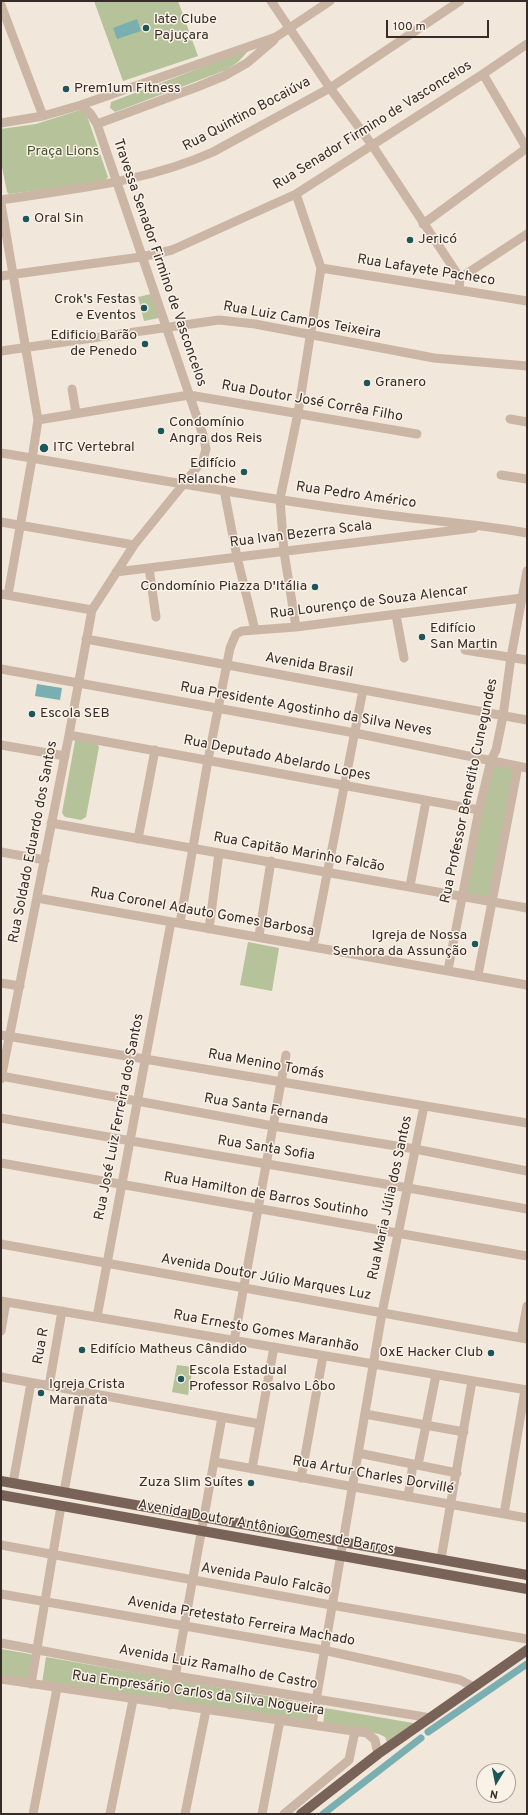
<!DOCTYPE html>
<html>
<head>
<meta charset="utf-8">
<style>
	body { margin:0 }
	#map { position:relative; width:528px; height:1815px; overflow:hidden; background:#f2e7db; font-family:Overpass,sans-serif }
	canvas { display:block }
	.frame { position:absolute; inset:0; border:2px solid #372c27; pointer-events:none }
	.north { position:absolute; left:476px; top:1763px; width:40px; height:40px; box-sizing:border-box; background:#faf1e7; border:1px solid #aca29a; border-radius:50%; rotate:190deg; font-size:11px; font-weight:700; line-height:16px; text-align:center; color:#372c27 }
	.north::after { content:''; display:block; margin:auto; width:14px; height:18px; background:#1c5659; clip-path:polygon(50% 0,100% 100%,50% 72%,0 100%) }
	.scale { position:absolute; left:386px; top:20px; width:103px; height:18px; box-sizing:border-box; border:2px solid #372c27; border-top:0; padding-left:5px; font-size:12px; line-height:14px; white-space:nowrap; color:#372c27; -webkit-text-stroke:3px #faf1e7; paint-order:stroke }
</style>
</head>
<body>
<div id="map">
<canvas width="528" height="1815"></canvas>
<div class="frame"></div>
<div class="north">N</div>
<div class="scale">100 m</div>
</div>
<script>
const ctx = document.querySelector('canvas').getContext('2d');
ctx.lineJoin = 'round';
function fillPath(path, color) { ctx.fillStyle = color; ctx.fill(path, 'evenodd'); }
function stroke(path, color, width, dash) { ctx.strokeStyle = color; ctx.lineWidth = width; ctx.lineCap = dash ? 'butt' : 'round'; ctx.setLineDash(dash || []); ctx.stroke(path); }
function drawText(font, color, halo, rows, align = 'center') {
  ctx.font = font + ' Overpass,sans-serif'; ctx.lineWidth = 3; ctx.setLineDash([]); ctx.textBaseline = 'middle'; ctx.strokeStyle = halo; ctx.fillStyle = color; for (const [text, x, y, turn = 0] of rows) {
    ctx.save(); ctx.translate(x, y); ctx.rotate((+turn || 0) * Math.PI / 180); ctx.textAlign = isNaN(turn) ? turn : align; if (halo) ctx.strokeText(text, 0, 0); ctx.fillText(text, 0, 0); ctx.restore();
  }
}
fillPath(new Path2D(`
	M94,1H178L198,56L123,81Z
	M250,49L238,62L226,70L115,112L110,108L111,102Z
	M80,110L86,113L108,177L104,182L9,194L7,192L1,162V129L36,124Z
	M151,294L159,318L144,321L138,297Z
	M80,739L96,742L99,747L86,817L81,820L65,817L62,813L75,741Z
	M491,760L518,766L493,902L463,897Z
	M248,942L279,948L272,991L240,985Z
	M177,1365L193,1367L188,1395L172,1392Z
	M1,1649L30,1654L34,1657L30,1681L1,1677Z
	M46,1657L312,1704L309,1722L42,1683Z
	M325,1708L413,1723L417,1726L388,1745L385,1737L379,1734L323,1724Z`), '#b5c29a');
fillPath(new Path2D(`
	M137,19L141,31L117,39L113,28Z
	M37,684L62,688L60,700L35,696Z`), '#79afb0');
stroke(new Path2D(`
	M428,1732L527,1664
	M323,1814L421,1738`), '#79afb0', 7);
stroke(new Path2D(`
	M271,1L330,88L372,145L460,278L459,290
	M1,5L43,116
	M483,74L527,149
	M1,123L43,116L81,105L276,37L330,1
	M97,124L197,87L224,76L247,63L274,40
	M296,194L321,268L298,413L280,499L284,552L296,627
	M1,200C73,189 146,182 213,152L330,88L460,1
	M1,204L38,420L32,459L8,595
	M423,224L527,148
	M321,268L527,301
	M1,276L141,257L172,250L296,194L483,74L527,44
	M460,278L527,234
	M1,351L219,320L255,324L434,358L527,366
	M72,389L76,413
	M510,419L527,422
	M38,420L189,395L417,434
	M1,453C122,473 243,496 365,512C419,520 473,523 527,533
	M501,475L527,479
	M224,490L237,557L255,630
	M1,522L134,545
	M149,568L156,617
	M116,572L474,528
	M1,594L92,610
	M396,615L404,658
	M86,639L527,720
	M465,650L527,660
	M1,669L355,733L527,768
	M69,735L479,810
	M1,745L65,756
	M51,823L527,908
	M138,839L155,750
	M1,852L45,860
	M410,886L426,801
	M37,898L527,985
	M180,923L208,760L230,648L236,634L242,631L296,627L522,598
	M209,929L219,853
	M259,936L271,861
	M313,946L363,690
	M448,970L479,810L491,760L496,750L503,716L511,657L527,571
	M478,975L518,766
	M1,983L20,986
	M1,1035L527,1123
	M1,1076L273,1126L415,1149L527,1171
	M1,1079L69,735L92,610L134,545L203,460L206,449L203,435L97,124L90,113L81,105
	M1,1118C176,1150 352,1177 527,1209
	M1,1163L527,1256
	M1,1244L527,1339
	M1,1301L527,1390
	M97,1317L171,922
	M1,1331L6,1302
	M521,1338L527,1306
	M234,1341L286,1055
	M1,1377L260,1424
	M49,1386L62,1311
	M365,1414L464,1432
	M358,1453L457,1473
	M215,1462L527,1518
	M418,1465L436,1375
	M252,1469L274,1347
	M301,1478L323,1356
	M13,1483L31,1383
	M64,1492L82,1392
	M408,1497L413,1464
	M504,1514L525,1390
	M1,1545L331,1605L527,1639
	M441,1559L472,1381
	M1,1594L323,1650L460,1680L474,1687
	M1,1643L176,1676L431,1718
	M1,1679L367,1733L375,1740L378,1754
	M31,1684L61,1506
	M170,1705L222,1417
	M312,1724L382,1313L424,1106
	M33,1814L57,1688
	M110,1814L133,1700
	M185,1814L206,1710
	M262,1814L280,1720
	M284,1814L349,1760L355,1731`), '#cbb6a6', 9);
stroke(new Path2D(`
	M1,1481L527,1575
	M1,1495L527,1589
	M301,1814L378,1754L527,1650`), '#796258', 10);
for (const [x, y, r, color] of [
	[146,28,4,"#1c5659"],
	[66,89,4,"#1c5659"],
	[26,219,4,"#1c5659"],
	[410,240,4,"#1c5659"],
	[144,308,4,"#1c5659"],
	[145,344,4,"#1c5659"],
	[367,383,4,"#1c5659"],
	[161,431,4,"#1c5659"],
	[44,448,5,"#1c5659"],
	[244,472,4,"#1c5659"],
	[315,587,4,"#1c5659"],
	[422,637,4,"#1c5659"],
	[32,714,4,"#1c5659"],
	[475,944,4,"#1c5659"],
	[82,1350,4,"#1c5659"],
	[491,1353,4,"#1c5659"],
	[181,1379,4,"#1c5659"],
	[41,1393,4,"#1c5659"],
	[251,1483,4,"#1c5659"]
]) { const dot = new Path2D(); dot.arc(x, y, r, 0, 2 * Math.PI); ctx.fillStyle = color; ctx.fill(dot); stroke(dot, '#faf1e7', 1.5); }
drawText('14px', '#372c27', '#faf1e7', [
	["Iate Clube",154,20],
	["Pajuçara",154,36],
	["Prem1um Fitness",74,89],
	["Oral Sin",34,219],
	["Jericó",418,240],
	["Crok's Festas",136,300,"right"],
	["e Eventos",136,316,"right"],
	["Edificio Barão",137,336,"right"],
	["de Penedo",137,352,"right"],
	["Granero",375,383],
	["Condomínio",169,423],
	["Angra dos Reis",169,439],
	["ITC Vertebral",53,448],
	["Edifício",236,464,"right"],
	["Relanche",236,480,"right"],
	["Condomínio Piazza D'Itália",307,587,"right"],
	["Edifício",430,629],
	["San Martin",430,645],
	["Escola SEB",40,714],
	["Igreja de Nossa",467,936,"right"],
	["Senhora da Assunção",467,952,"right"],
	["Edifício Matheus Cândido",90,1350],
	["0xE Hacker Club",483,1353,"right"],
	["Escola Estadual",189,1371],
	["Professor Rosalvo Lôbo",189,1387],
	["Igreja Crista",49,1385],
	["Maranata",49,1401],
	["Zuza Slim Suítes",243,1483,"right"]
], 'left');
drawText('14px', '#372c27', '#faf1e7', [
	["Rua Quintino Bocaiúva",247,115,-28],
	["Rua Senador Firmino de Vasconcelos",373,126,-32],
	["Travessa Senador Firmino de Vasconcelos",159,263,71],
	["Rua Lafayete Pacheco",426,271,9],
	["Rua Luiz Campos Teixeira",302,321,10],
	["Rua Doutor José Corrêa Filho",312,402,10],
	["Rua Pedro Américo",356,496,8],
	["Rua Ivan Bezerra Scala",301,535,-7],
	["Rua Lourenço de Souza Alencar",369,603,-7],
	["Avenida Brasil",309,666,10],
	["Rua Presidente Agostinho da Silva Neves",306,710,10],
	["Rua Deputado Abelardo Lopes",277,759,11],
	["Rua Professor Benedito Cunegundes",470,791,-78],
	["Rua Soldado Eduardo dos Santos",34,842,-79],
	["Rua Capitão Marinho Falcão",299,853,10],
	["Rua Coronel Adauto Gomes Barbosa",202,913,10],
	["Rua Menino Tomás",266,1065,10],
	["Rua Santa Fernanda",266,1110,10],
	["Rua José Luiz Ferreira dos Santos",120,1117,-79],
	["Rua Santa Sofia",266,1149,9],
	["Rua Hamilton de Barros Soutinho",266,1196,10],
	["Rua Maria Júlia dos Santos",391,1198,-78],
	["Avenida Doutor Júlio Marques Luz",266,1278,10],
	["Rua Ernesto Gomes Maranhão",266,1332,10],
	["Rua R",42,1346,-80],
	["Rua Artur Charles Dorvillé",373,1476,10],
	["Avenida Doutor Antônio Gomes de Barros",266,1528,10],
	["Avenida Paulo Falcão",266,1580,10],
	["Avenida Pretestato Ferreira Machado",241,1622,10],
	["Avenida Luiz Ramalho de Castro",218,1668,10],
	["Rua Empresário Carlos da Silva Nogueira",198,1694,8]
]);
drawText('14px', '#47552a', '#faf1e7', [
	["Praça Lions",63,152]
]);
</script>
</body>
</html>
